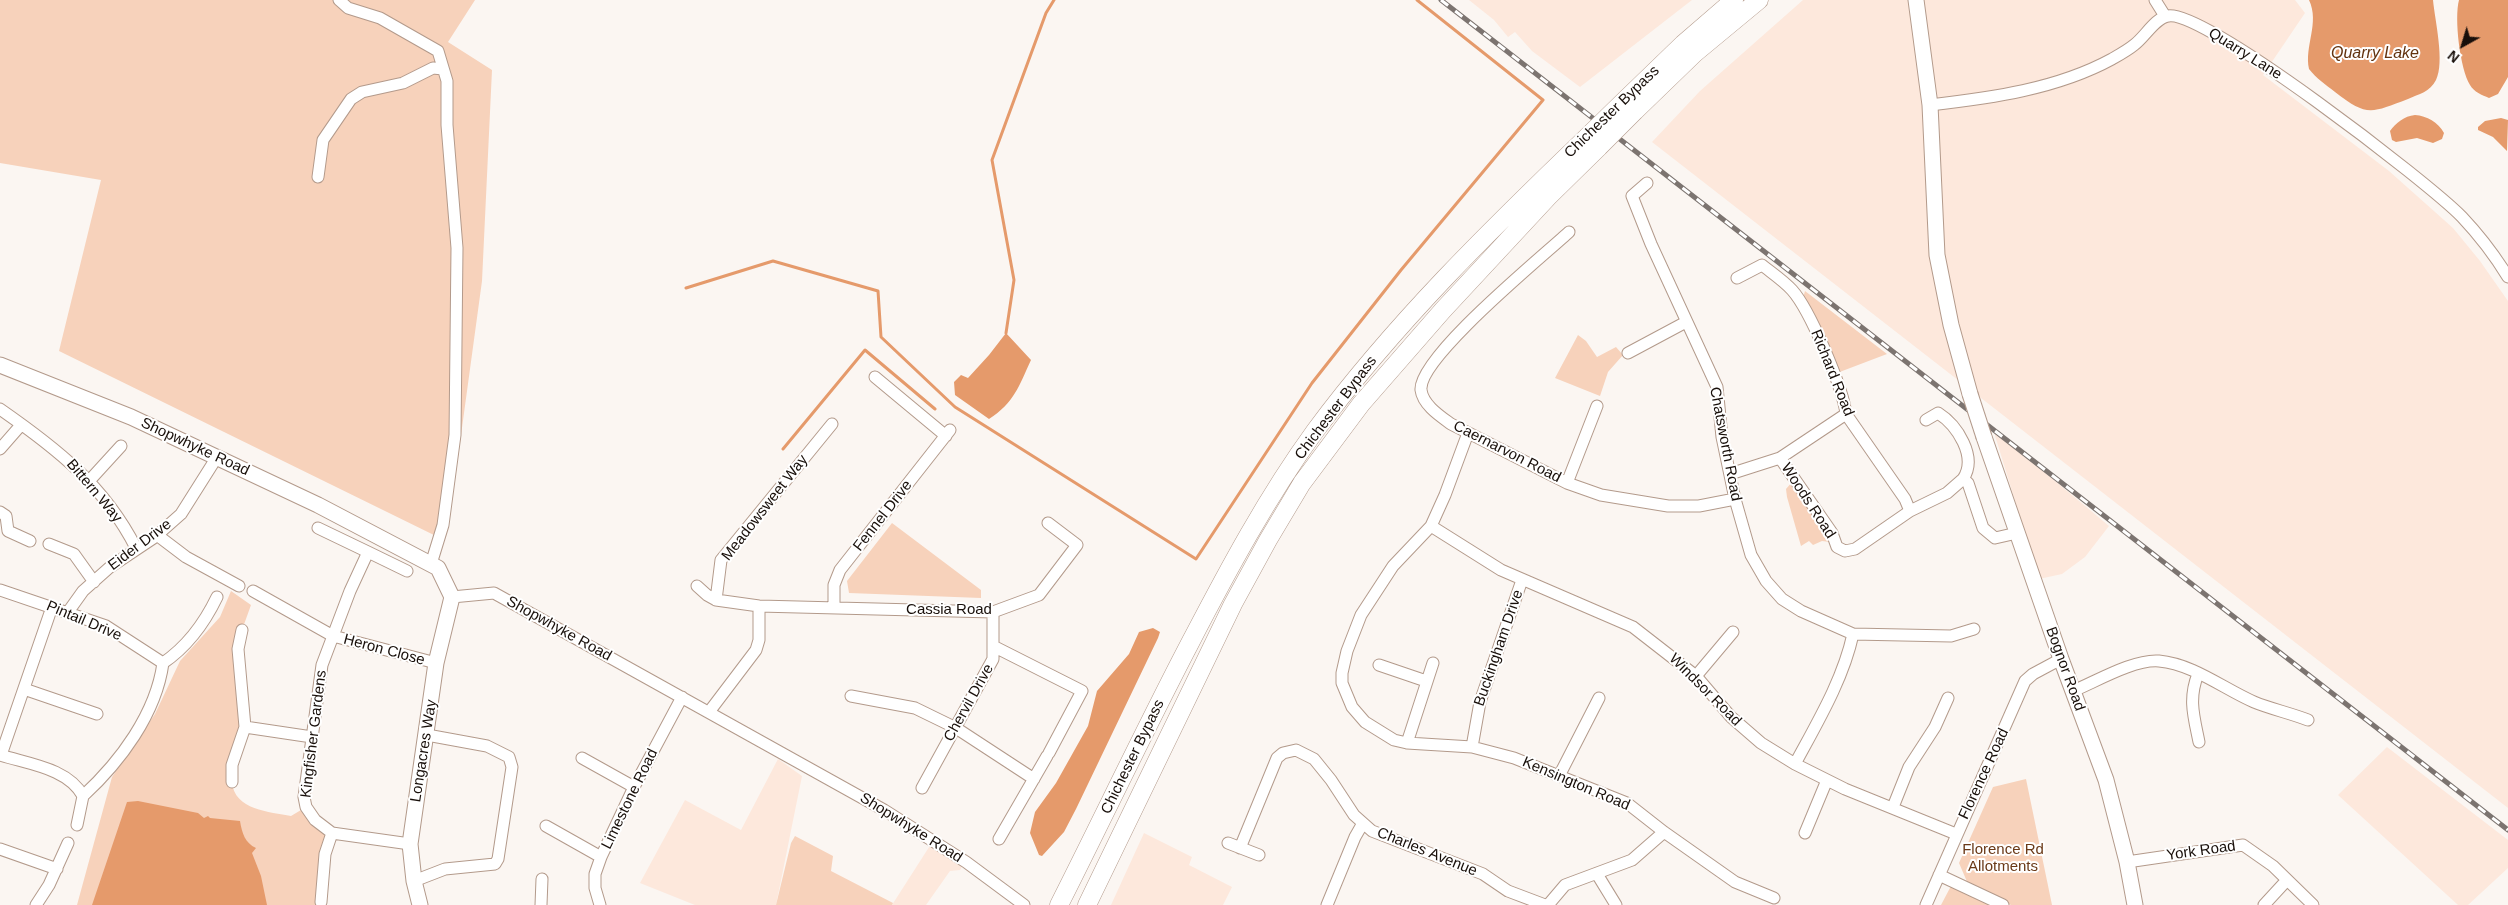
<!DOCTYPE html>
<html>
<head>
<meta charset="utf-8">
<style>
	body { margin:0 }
	#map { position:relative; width:2508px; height:905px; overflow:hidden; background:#fbf6f2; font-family:Arial,sans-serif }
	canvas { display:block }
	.north { position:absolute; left:2438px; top:20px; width:50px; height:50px; -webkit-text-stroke:4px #fff; paint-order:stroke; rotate:219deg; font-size:14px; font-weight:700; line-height:20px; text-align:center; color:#180f0a }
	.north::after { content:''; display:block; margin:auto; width:18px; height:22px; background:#180f0a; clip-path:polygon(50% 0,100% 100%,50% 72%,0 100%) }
</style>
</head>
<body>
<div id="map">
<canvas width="2508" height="905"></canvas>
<div class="north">N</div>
</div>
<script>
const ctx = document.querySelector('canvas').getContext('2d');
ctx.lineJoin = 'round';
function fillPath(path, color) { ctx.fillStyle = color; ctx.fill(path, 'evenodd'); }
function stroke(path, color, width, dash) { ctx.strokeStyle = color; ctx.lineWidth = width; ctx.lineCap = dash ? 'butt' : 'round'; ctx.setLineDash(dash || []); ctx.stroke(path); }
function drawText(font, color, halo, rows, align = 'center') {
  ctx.font = font + ' Arial,sans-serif'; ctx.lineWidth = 4; ctx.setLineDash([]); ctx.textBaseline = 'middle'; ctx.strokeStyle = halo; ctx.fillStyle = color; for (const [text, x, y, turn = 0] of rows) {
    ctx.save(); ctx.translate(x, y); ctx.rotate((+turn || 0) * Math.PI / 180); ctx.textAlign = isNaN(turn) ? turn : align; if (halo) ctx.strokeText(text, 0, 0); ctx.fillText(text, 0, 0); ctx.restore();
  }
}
fillPath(new Path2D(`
	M1469,0H1692L1580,87L1532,51L1515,32L1508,37L1494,20Z
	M1803,0H2295L2305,13L2263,75L2389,171L2453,228L2480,261L2508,301V808L1652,142L1700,91Z
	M1993,429L2109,526L2085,557L2062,574L2039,579Z
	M2387,747L2508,840V868L2468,905H2458L2338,795Z
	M778,759L802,776L776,905H695L640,883L685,800L741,830Z
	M1144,833L1192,857L1189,865L1232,887L1223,905H1111Z
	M931,844L963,865L960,870L950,871L926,905H892Z`), '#fde8dc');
fillPath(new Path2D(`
	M0,0H475L448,42L492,70L482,281L449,523L440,538L59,351L101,180L0,163Z
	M1805,291L1887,354L1837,373L1803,298Z
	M1578,335L1586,341L1597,357L1616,347L1623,355L1608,372L1600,396L1555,378Z
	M1792,482L1822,525L1830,542L1822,541L1813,545L1809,541L1801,546L1787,497L1786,489Z
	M892,523L981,590V598L849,593L847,581Z
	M231,591L251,605L242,630L245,727L232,782C234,810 270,812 291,816L306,807L332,833L321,905H77L112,777L155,714L180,661L220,617Z
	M2026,779L2052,905H2011L1968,884L1959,863L1993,787Z
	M795,836L833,856L831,871L893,903L892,905H776L791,843Z
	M1951,886L1991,905H1941Z`), '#f7d2bb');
fillPath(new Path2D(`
	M2309,0H2433C2435,21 2445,62 2436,80C2430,92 2419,94 2408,99C2371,113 2367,117 2335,92C2326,85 2316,78 2309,69C2304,46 2320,23 2309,0Z
	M2459,0H2508V77L2498,94L2489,98C2482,95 2474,92 2470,85C2460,69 2454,18 2459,0Z
	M2415,115C2427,116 2438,122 2444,133L2442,139L2433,143L2417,138L2396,142L2392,140L2390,131C2396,123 2404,116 2415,115Z
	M2501,118L2508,120L2507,151L2493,137L2478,130V127L2485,121Z
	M1006,333L1031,360C1019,386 1014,403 989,419L955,395L954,382L961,375L968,378L989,355Z
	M1153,628L1160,632L1158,638L1076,809L1064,832L1042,856L1039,855L1030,833L1035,812L1056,783L1088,726L1097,691L1129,654L1139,632Z
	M138,801L198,813L204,818L208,816L210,818L240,821C242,833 245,843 256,848L252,853L261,876L267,905H92L127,802Z`), '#e59a6b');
stroke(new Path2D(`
	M686,288L773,261L878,291L881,337L955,407L1196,559L1312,383L1401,270L1543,100L1417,0
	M1006,333L1014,280L992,160L1046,13L1054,0
	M783,449L865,350L935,409`), '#e59a6b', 3);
const minor = new Path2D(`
	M339,0L348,8L380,18L438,51L447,81V125L457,248L455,435L443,525L431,564
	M2155,0L2165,16
	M1930,105C1991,98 2057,89 2112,59C2119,55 2128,50 2134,45C2145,37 2155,18 2168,16C2204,9 2429,183 2462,217C2479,235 2495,256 2508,277
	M318,177L323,140L351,99L362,92L403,83L433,68L443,69
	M1647,183L1632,196L1651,244L1717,387L1722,437L1735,499L1751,555L1766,581L1782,599L1801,611L1853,634L1951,636L1974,629
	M1569,232C1542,257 1418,358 1421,390C1423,405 1440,416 1451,424L1567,483L1601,495L1668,506H1699L1735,499
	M1737,278L1762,265C1772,273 1784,281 1792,290C1810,310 1843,388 1846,414L1905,499L1910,511
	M1628,353L1686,322
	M875,377L946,436
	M0,409C56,448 104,485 136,548
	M1926,420L1938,413C1957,425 1978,457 1963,479
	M1468,433L1445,495L1431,526L1393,566L1361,615L1347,651L1342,673V683L1352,707L1365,722L1394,740L1407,743L1472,747L1514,758L1627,803L1664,832L1735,882L1774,898
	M0,449L21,425
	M1780,458L1832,533L1837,547L1845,551L1855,549L1910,511L1947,493L1963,479L1968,483L1983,528L1995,538L2017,533
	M1730,474L1780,458L1846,414
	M89,481L121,446
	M1567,483L1597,406
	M0,512L6,516L8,531L30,541
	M1431,526L1501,570L1633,627L1696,676L1731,717L1761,743L1795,764L1845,789L1956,834
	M318,528L368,552L350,591L322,665L304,797L306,807L315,820L332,833L410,844
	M157,535L186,557L239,586
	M49,544L74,554L94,582
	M368,552L407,571
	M697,586L707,595L716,600L759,606L993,612L1039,595L1077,545L1048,523
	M0,590L106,626L163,663
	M253,591L333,636L436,663
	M452,597L494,593L884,810L966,862L1024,905
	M716,600L721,560L832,424
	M834,608V585L840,570L950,430
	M68,612L83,591L110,567L155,537L181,514L217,457
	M995,647L1082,691L1049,753
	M1379,665L1426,681
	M2198,674C2188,699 2194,717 2199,742
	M1696,676L1733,632
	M24,689L97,714
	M2073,691C2097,681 2134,659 2159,661C2193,664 2224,689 2254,702C2271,709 2290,713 2308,720
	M851,696L915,708L956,728L1034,779
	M709,712L756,650L759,640V606
	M245,727L312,737
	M1407,743L1433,663
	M1472,747L1480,702L1522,580
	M0,755C28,764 68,768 83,796
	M1,755L52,607
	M582,758L634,787
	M1795,764C1817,723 1843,680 1853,634
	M1559,776L1599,698
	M232,782V765L245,727L238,649L242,630
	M922,788L993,659V612
	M83,796C120,762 156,714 163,663C188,646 204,624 217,597
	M1893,807L1909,767L1935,727L1948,698
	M77,825L83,796
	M546,826L601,857
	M1805,833L1827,780
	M999,839L1047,756
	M1228,843L1259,855
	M1240,848L1277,758L1283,753L1296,750L1314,759L1331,780L1354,815L1372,831L1483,874L1508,891L1545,905
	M0,849L57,869
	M2127,862L2243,845L2273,866L2313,905
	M1597,874L1616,905
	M1939,875L2003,905
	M414,881L445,869L495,864L498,859L512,767L509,757L487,746L427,735
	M321,902L325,854L332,833
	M36,905L49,885L68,843
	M541,905L542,879
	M600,905L595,888V874L601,857L634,787L682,697
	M1327,905L1355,837L1363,823
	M1548,905L1565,885L1632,860L1664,832
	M1926,905L2025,681L2033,674L2061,659
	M2264,905L2287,880`);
const major = new Path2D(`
	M1916,0L1930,105L1937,255L1951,325L1970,394
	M0,365L131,417L318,505L438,568L452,597L436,663L410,844L414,881L420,905
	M1984,437L2061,659L2106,780L2127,862L2135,905`);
const highway = new Path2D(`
	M1626,99L1683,44L1734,0
	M1635,111L1695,53L1759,0
	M1059,905C1103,818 1145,729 1190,643C1228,570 1267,497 1315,431C1395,323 1491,229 1588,136
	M1087,905L1233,604L1268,540L1302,483L1361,404L1443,310L1548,197L1599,147`);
stroke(minor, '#b39a8b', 13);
stroke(major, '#b39a8b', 17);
stroke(highway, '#b39a8b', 19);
stroke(minor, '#fff', 11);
stroke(major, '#fff', 15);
stroke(highway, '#fff', 18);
const rail = new Path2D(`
	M1441,0L2508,830`);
stroke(rail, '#7c7470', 5);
stroke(rail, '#fff', 3, [9]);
const majorBridge = new Path2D(`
	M1970,394L1984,437`);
const highwayBridge = new Path2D(`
	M1588,136L1626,99
	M1599,147L1635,111`);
stroke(majorBridge, '#b39a8b', 17, []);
stroke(highwayBridge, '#b39a8b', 19, []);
stroke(majorBridge, '#fff', 15);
stroke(highwayBridge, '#fff', 18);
drawText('15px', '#180f0a', '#fff', [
	["Quarry Lane",2245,54,32],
	["Chichester Bypass",1612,112,-44],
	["Richard Road",1832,373,68],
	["Chichester Bypass",1336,408,-53],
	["Chatsworth Road",1725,444,79],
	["Shopwhyke Road",195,447,25],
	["Caernarvon Road",1507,452,27],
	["Bittern Way",94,491,50],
	["Woods Road",1808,501,57],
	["Meadowsweet Way",765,508,-52],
	["Fennel Drive",883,516,-52],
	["Eider Drive",140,545,-37],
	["Cassia Road",949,610],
	["Pintail Drive",84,621,23],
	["Shopwhyke Road",559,629,29],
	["Buckingham Drive",1499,648,-71],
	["Heron Close",384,650,15],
	["Bognor Road",2065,669,70],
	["Windsor Road",1705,690,45],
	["Chervil Drive",969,703,-61],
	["Kingfisher Gardens",314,734,-83],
	["Longacres Way",424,751,-81],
	["Chichester Bypass",1133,757,-64],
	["Florence Road",1984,774,-65],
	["Kensington Road",1576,784,23],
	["Limestone Road",630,799,-64],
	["Shopwhyke Road",911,828,32],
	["York Road",2201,851,-8],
	["Charles Avenue",1427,852,22]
]);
drawText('15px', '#6a3917', '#fff', [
	["Florence Rd",2003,850],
	["Allotments",2003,867]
]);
drawText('italic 16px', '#63330f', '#fff', [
	["Quarry Lake",2375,54]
]);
</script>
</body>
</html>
